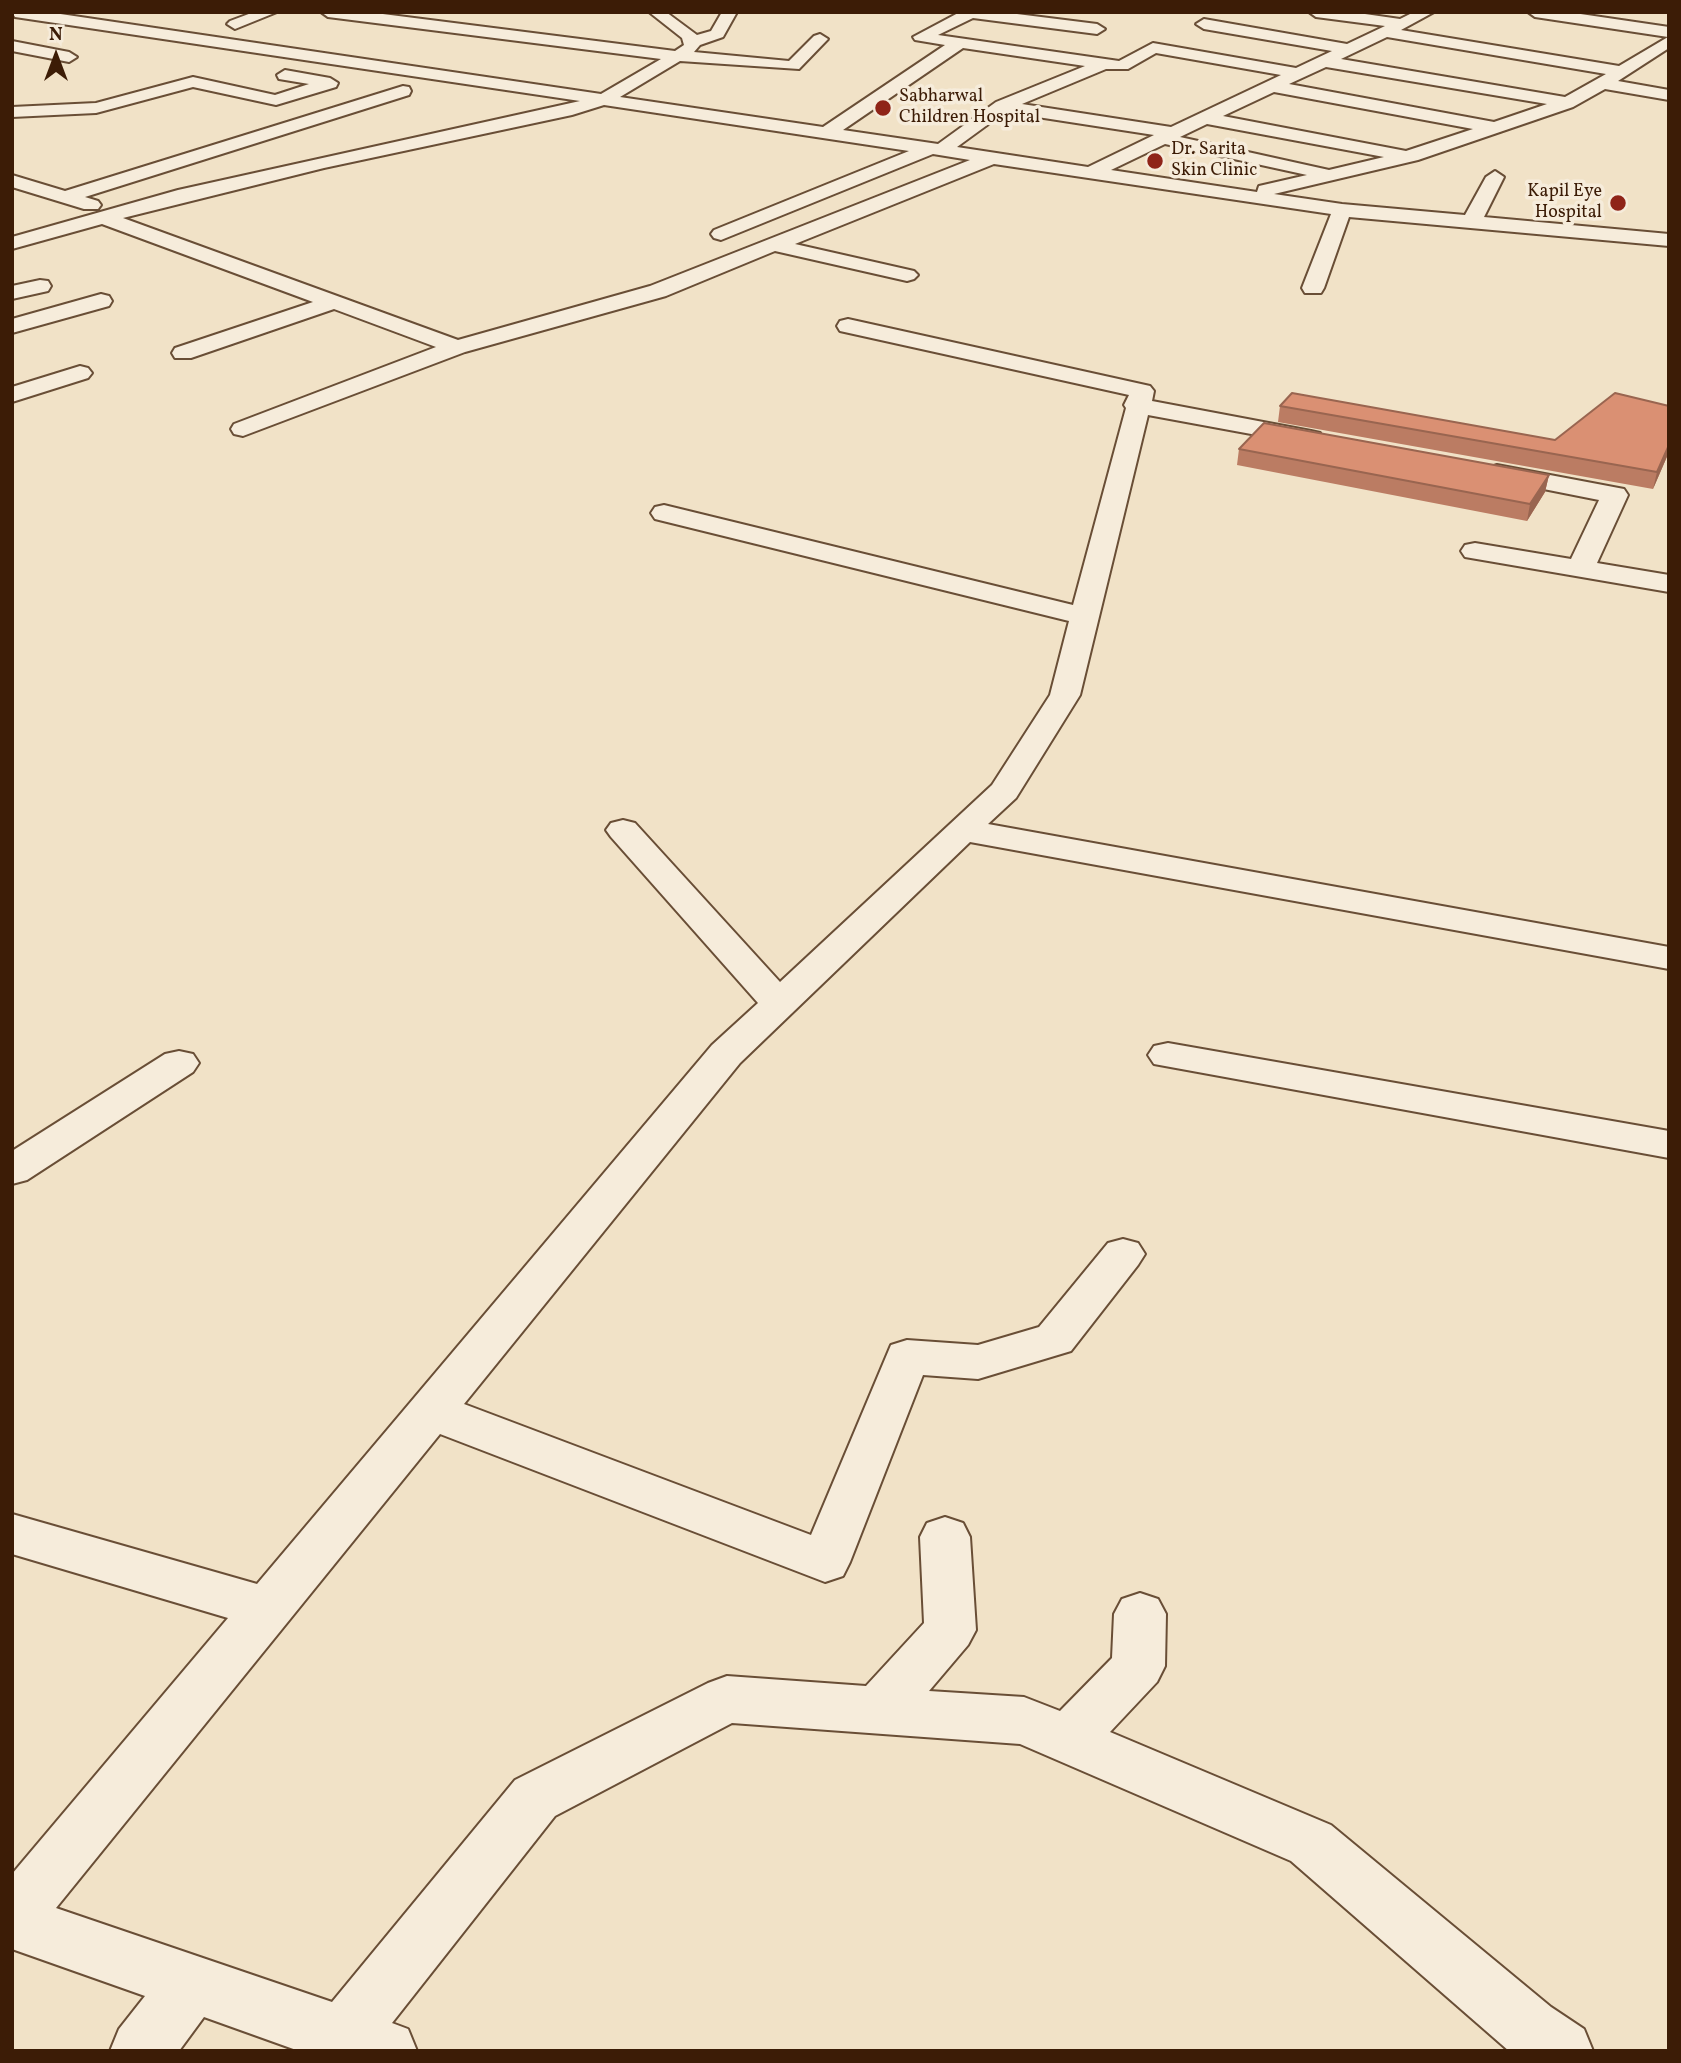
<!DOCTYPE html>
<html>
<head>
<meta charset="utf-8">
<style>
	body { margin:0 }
	#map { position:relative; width:1681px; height:2063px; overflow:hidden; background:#f1e2c7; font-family:Vollkorn,serif }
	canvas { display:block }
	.frame { position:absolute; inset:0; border:14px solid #3c1c06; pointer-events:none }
	.north { position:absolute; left:21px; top:21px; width:70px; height:70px; -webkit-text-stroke:5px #f6ecdb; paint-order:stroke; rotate:0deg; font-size:19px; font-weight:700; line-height:28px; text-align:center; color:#3c1c06 }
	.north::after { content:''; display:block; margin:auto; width:24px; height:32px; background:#3c1c06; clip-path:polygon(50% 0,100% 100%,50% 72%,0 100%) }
</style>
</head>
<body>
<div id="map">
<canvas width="1681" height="2063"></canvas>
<div class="frame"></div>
<div class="north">N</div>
</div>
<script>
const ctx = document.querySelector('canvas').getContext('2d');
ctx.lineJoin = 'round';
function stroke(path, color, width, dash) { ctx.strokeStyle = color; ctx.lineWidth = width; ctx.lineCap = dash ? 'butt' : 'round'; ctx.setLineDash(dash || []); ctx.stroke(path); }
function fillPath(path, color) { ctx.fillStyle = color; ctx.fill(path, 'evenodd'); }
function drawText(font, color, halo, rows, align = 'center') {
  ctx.font = font + ' Vollkorn,serif'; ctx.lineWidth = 7; ctx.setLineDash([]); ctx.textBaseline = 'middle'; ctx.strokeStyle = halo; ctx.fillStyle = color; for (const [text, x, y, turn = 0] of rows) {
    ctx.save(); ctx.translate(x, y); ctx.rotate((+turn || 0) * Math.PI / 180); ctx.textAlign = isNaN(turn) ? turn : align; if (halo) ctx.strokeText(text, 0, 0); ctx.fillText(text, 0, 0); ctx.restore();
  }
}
const minor = new Path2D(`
	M12,12H47L601,94L661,59L328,17L321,12H367L675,51L684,45L682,38L649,12H666L697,35L711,31L722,12H737L723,37L700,45L694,52L789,61L814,36L820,34L828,39L799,69L680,61L620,97L823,127L945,45L915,40L913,37L960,12H1001L1097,24L1105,29L1097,34L973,18L938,35L1119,61L1153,43L1296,68L1332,51L1204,29L1196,24L1204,19L1347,44L1385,26L1316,17L1309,12H1351L1400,19L1414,12H1434L1401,30L1619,66L1668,37L1535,17L1528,12H1567L1669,27V48L1618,81L1669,90V100L1605,89L1573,107L1418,160L1274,194L1342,204L1465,215L1486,177L1495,171L1504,177L1484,217L1669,234V246L1349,217L1324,288L1321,293H1305L1302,288L1331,214L994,164L795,244L914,271L918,275L914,279L907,281L775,251L666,296L465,352L243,436L234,434L231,429L234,424L436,347L334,309L191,358H175L172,353L175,348L313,302L102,224L12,249V237L178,190L580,101L15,17ZM1387,37L1606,74L1565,97L1341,59ZM963,48L1085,66L996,102L938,144L843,130ZM1156,53L1281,75L1171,127L1022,104L1106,69H1128ZM1326,67L1547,104L1494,122L1289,84ZM1274,92L1473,129L1406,151L1223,116ZM604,105L909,151L714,230L711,234L714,238L721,240L933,154L970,160L650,286L458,340L123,218L324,168L572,115ZM1005,112L1154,135L1088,167L957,147ZM1207,124L1384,157L1329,170L1180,137ZM1165,144L1307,175L1259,186L1257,192L1111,170Z
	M254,12H277L235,29L227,24L230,21Z
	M12,41L69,52L77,57L69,62L12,51Z
	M285,70L330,78L338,83L336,87L276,105L193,87L96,113L12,117V107L96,103L193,77L275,95L309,84L279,79L277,75Z
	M403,86L409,87L411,91L409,95L85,197L98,201L101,205L98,209H84L12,187V175L65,191Z
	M40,280L48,281L51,286L48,291L12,299V286Z
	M101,294L109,296L112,301L109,306L12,333V319Z
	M848,319L1150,386L1154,391L1152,401L1311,431L1320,433L1323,438L1320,443L1311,445L1148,415L1080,695L1016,798L988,824L1669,947V969L970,842L740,1063L464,1404L811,1535L891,1345L907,1340L978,1345L1039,1327L1108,1243L1123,1239L1138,1243L1145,1254L1138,1265L1071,1351L978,1379L923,1375L850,1562L843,1576L825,1582L440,1434L56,1908L332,2002L515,1780L708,1683L727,1676L866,1686L924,1623L920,1537L927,1523L945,1517L963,1523L970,1537L976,1630L968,1645L929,1691L1024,1697L1060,1711L1112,1658L1114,1614L1122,1599L1140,1593L1158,1599L1166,1614L1165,1666L1157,1682L1110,1732L1331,1825L1551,2007L1584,2029L1593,2051H1509L1291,1861L1020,1744L732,1723L555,1816L392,2023L408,2029L417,2051H299L204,2017L179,2051H110L119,2029L145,1996L12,1949V1874L228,1618L12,1554V1514L257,1584L712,1045L758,1003L611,837L606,830L611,823L623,820L635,823L780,982L992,785L1050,695L1069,621L655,519L651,513L655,507L664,505L1073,605L1126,408L1124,405L1129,395L840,331L837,326L840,321Z
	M80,366L88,368L92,373L88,378L12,402V387Z
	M1497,465L1624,489L1628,495L1597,563L1669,575V592L1465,557L1461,551L1465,545L1475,543L1571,559L1599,500L1488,478L1484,473L1488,468Z
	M1168,1043L1669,1131V1158L1154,1064L1148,1055L1154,1046Z
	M179,1051L193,1054L199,1063L193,1072L27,1180L12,1184V1151L165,1054Z`);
stroke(minor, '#694e36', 4);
fillPath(minor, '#f6ecdb');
fillPath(new Path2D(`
	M1280,406L1555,440L1669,452L1653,489L1278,422Z
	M1239,449L1549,475L1545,492L1527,521L1237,465Z`), '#bb7c63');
fillPath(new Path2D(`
	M1669,445V452L1653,489L1657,472Z
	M1549,475L1545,492L1527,521L1530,504Z`), '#996550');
const building = new Path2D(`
	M1292,393L1555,440L1615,393L1669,406V445L1657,472L1280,406Z
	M1264,423L1549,475L1530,504L1239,449Z`);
fillPath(building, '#da9073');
stroke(building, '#996550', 2);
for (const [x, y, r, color] of [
	[883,108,9,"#8f2418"],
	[1155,161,9,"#8f2418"],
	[1618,203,9,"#8f2418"]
]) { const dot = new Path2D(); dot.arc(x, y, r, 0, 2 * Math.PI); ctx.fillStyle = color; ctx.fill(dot); stroke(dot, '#f6ecdb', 2.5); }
drawText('18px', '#3c1c06', '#f6ecdb', [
	["Sabharwal",899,98],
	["Children Hospital",899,119],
	["Dr. Sarita",1171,151],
	["Skin Clinic",1171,172],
	["Kapil Eye",1602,193,"right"],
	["Hospital",1602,214,"right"]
], 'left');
</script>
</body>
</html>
